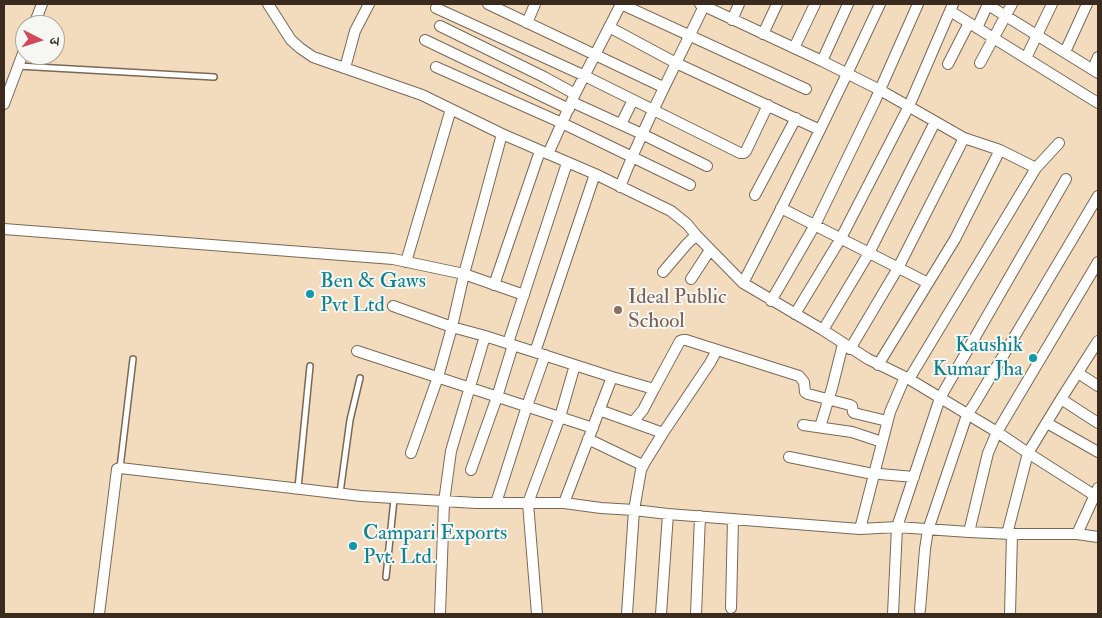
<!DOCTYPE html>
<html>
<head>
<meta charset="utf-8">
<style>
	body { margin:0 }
	#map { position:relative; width:1102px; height:618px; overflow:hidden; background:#f3dcbd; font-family:"IM FELL Double Pica","Noto Serif Devanagari",serif }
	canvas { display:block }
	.frame { position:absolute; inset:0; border:5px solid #3b2a1e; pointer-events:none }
	.north { position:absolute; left:15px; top:15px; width:50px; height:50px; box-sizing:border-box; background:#f6f6f2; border:1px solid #aba49d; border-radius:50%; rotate:95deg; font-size:14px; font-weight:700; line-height:20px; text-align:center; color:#3b2a1e }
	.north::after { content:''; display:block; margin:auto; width:18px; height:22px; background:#d1495b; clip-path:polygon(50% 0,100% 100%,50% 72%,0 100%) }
</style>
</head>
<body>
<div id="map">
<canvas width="1102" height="618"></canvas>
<div class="frame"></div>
<div class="north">उ</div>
</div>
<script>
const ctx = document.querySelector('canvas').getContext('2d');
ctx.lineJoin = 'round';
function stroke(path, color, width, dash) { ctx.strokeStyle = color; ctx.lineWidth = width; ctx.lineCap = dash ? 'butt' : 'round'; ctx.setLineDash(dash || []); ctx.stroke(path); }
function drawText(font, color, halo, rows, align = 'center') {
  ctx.font = font + ' "IM FELL Double Pica",serif'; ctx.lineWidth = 4; ctx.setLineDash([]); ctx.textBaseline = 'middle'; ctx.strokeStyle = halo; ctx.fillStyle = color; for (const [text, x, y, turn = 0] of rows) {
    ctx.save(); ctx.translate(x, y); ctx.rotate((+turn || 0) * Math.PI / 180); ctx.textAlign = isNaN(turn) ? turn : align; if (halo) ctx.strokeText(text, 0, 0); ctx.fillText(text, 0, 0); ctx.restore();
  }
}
const service = new Path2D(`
	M18,66L214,77
	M120,468L133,359
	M298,488L310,366
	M340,493L350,420L360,378
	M386,577L394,499`);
const minor = new Path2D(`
	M268,4L291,40L300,48L313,57L422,95L502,134L595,174L671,211L687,224L696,235L743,283L823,330L868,359L909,379L997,432L1028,453L1094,495
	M488,4L663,87
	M621,4L806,89
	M700,4L822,61L880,90L964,138L1000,150L1036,168
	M988,5L1098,73
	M436,8L585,76L740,153H744L746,151L768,105
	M950,11L1098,103
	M732,20L739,4
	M527,23L535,4
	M34,25L42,4
	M440,26L544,77L575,94
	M609,27L676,63L820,130
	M977,28L988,4
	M763,34L777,4
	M425,40L569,109
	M794,48L815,4
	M1065,52L1087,4
	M1026,58L1052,4
	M822,61L848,4
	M980,63L1012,4
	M948,64L969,23
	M436,67L562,123L690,185
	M345,68L355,31L369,4
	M1093,69L1098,57
	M572,102L642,134L707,166
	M4,104L25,48
	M621,124L633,100
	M548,154L575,94L621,4
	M620,187C644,125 675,66 704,6
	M755,195L796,118
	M781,208L928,283
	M4,229L393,259L464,274L524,295
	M406,262L451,109
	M663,272L686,245L696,235
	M691,279L710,250
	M743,283C791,191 836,98 880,4
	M494,285L540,151
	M771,301L815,225L875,101L918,4
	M393,306L452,327L485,336L612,377L654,389L680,341L683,340H686L799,376L804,382L805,392L808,394L850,405L852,406L853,412L854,413L887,421
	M795,314L841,238L909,106L953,4
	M823,330L869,253L935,122
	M508,343L567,163
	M850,349L898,268L964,138
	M357,351L593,428
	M535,352L595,174
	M878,365L955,239L1000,150
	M1078,373L1098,386
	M909,379L1036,168L1059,143
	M1061,399L1098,423
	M599,410L663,433
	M633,422L643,410L654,389
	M1047,423L1098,452
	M803,425L852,432L882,442
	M820,427L832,388L843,344
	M588,439L638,463L642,466
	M411,453L438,377L452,327L464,274L502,134
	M789,457L868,473L914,477
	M471,470L497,397L513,345
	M496,503L527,406L545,355
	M564,503L601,508L634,510L668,514L860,529L897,527L969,532L1012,534H1077L1098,537
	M860,529L890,412L905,377
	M969,532L988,453L997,432L1098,262
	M1007,534L1028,453L1061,399L1098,341
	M1077,534L1098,488
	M731,608L733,519
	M920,610L925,549L928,530L967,415L975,403L1098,196
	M99,614L117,469L120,468L361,496L476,503H564L612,377
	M440,614L444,502L451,451L485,336
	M537,614L528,503L560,417L575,365
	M627,614L634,510L641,470L645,462L663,433L710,363L717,350
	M661,614L668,514
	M696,614L700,516
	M893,614L897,527L940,398L1066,179
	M1010,614L1012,534`);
stroke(service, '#7b6856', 8);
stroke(minor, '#7b6856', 12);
stroke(service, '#fff', 5);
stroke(minor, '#fff', 10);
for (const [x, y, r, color] of [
	[310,294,5,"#0f9aa8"],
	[618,310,5,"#8d6e63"],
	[1033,358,5,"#0f9aa8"],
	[353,546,5,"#0f9aa8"]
]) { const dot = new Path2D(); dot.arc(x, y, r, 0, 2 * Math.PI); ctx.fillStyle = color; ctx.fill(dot); stroke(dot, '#f6f6f2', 2); }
drawText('21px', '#0d838f', '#f6f6f2', [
	["Ben & Gaws",320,282],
	["Pvt Ltd",320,306],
	["Kaushik",1023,346,"right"],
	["Kumar Jha",1023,370,"right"],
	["Campari Exports",363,534],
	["Pvt. Ltd.",363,558]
], 'left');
drawText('21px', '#785e54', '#f6f6f2', [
	["Ideal Public",628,298],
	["School",628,322]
], 'left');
</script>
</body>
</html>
